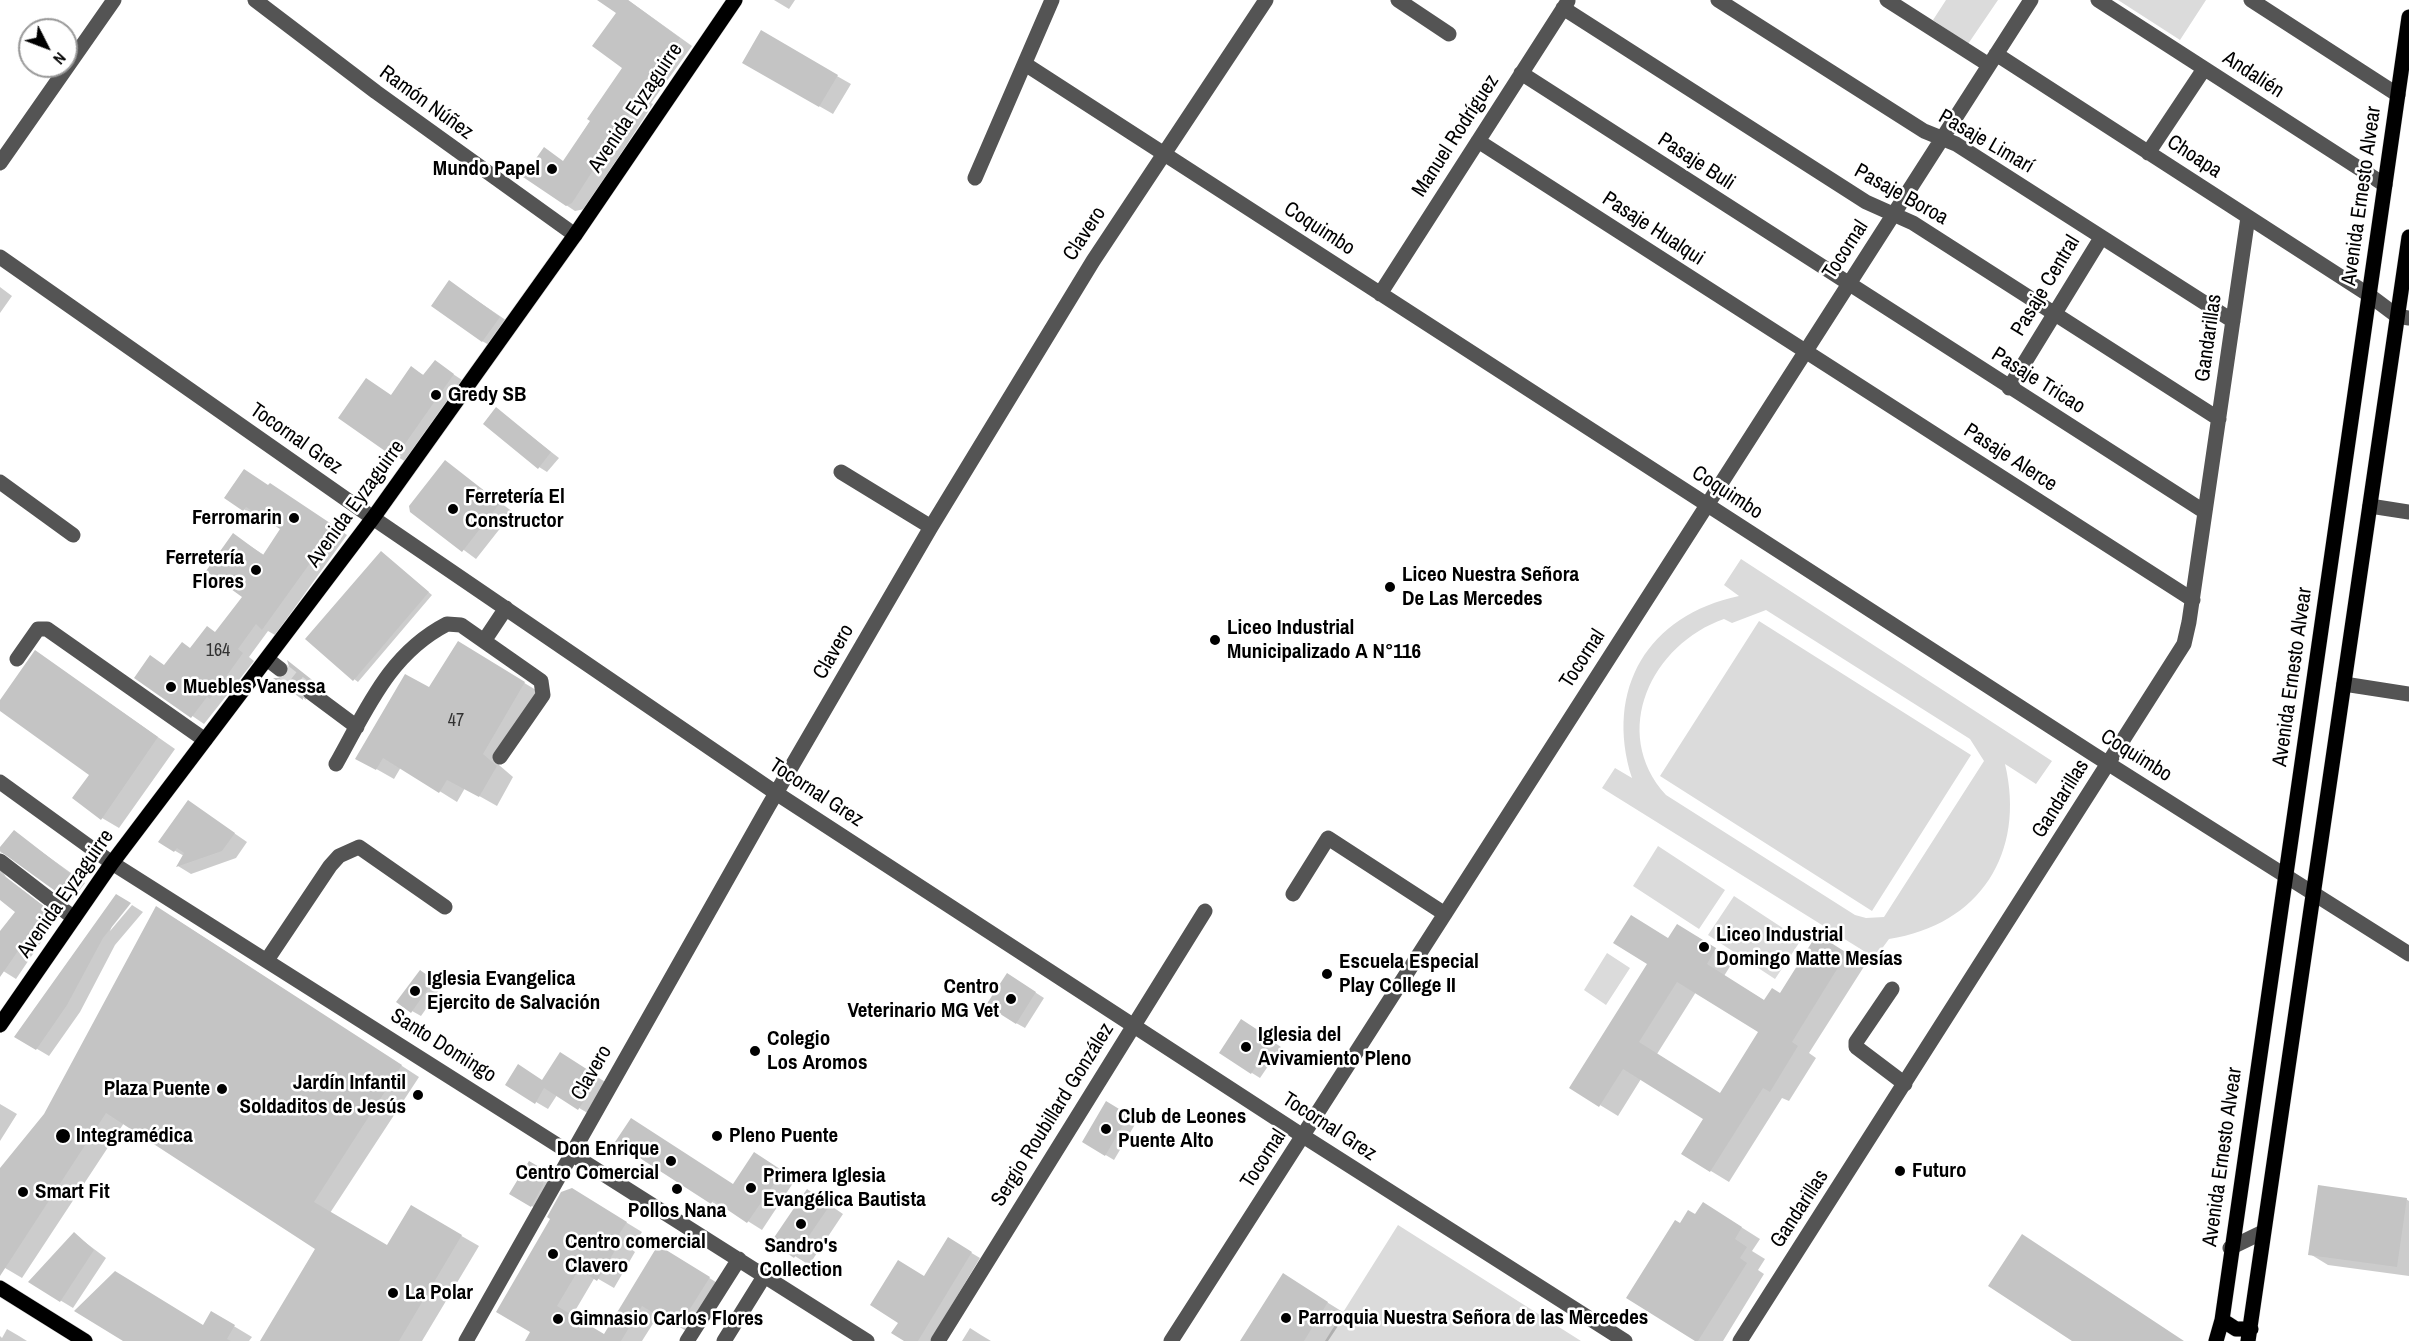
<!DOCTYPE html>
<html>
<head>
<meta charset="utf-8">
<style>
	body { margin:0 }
	#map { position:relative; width:2409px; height:1341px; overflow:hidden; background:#fff; font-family:"Archivo Narrow",sans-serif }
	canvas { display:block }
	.north { position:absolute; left:18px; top:18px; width:60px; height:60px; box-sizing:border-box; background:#fff; border:2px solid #999; border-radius:50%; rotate:132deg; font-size:16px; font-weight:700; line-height:24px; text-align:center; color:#000 }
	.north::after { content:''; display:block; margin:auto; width:21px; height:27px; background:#000; clip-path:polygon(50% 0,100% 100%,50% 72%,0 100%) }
</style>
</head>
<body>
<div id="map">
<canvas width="2409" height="1341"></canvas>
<div class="north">N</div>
</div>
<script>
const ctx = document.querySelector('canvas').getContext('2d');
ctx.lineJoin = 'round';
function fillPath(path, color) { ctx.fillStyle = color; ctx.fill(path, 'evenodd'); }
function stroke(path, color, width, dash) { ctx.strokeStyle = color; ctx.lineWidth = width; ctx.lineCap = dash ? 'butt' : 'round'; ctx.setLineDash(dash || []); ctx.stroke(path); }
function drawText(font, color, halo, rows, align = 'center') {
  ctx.font = font + ' "Archivo Narrow",sans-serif'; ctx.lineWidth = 5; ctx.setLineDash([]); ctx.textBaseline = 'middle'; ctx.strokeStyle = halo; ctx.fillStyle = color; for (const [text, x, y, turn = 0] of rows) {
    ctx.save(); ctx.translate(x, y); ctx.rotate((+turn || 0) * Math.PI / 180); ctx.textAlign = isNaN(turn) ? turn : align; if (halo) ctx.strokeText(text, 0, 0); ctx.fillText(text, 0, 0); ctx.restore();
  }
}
fillPath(new Path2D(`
	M1946,0H1998L1968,44L1933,20Z
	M2118,0H2206L2180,40Z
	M1741,559L2052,761L2036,784L2005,764C2026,853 1980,925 1889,939L1875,958L1602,788L1615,768L1632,778C1604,689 1648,615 1739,596L1724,585ZM1766,610L1970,739L1984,761L1884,917L1866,918L1855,915L1666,795C1609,732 1652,644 1724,619L1732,623Z
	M1759,621L1971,755L1872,911L1660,776Z
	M1658,846L1725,890L1699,929L1633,886Z
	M1734,896L1801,940L1775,979L1708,935Z
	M1607,953L1630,968L1606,1005L1584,990Z
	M1398,1225L1581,1341H1325Z`), '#dbdbdb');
fillPath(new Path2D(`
	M600,0H628L692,46L651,103L653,104L585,209L575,211L563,203L564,162L624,68L618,13Z
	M774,0H795L789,9Z
	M761,33L851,84L833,114L744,63Z
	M450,282L513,325L496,349L482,341Z
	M0,287L12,296L0,313Z
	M435,362L465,382L408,463L396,456L392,396L411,368L425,376Z
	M496,409L559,458L547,472L539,467Z
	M445,462L513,512L476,559L411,511Z
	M282,492L347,535L275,635L268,631L249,657L254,661L204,724L136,677L166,666L216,633L244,596L233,535L264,555L283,529L259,513L256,517L226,498Z
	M382,553L432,595L358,682L354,679Z
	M458,643L541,693L499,765L513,777L497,806L465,788L457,802L401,767L394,779L357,758L429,689Z
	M36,652L175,749L119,828L102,818L92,775L0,710V703Z
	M289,664L317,684L305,689L306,700L278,679L284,680L289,675Z
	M189,802L247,842L236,858L191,874L178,866L184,856L160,842Z
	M14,832L85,883L72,900L17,860L0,852Z
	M0,867L6,877L58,917L16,979L0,969V934L17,911L0,898Z
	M132,905L143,912L115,945L80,1012L49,1056L17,1037L113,923L110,931Z
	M174,918L419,1077L330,1213L387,1247L411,1207L479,1246L422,1341H262L317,1249L124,1123L22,1278L0,1265V1171L45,1115Z
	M1696,936L1734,960L1724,976L1765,1001L1780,995L1835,947L1865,965L1809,1053L1816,1058L1789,1101L1782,1098L1729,1182L1683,1154L1705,1119L1641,1079L1618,1116L1600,1105L1669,940ZM1696,992L1760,1032L1720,1094L1657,1054Z
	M429,977L442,986L421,1016L412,1011Z
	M1016,980L1044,998L1025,1028L1016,1023Z
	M1250,1026L1281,1047L1260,1078L1252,1073Z
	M572,1061L610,1085L591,1115L557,1095L548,1109L507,1085L543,1081Z
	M0,1104L17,1114L0,1141Z
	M1107,1104L1137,1121L1114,1160L1084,1142Z
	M617,1142L734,1185L768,1162L795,1180L762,1230L727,1208L725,1210L712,1202Z
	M529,1163L550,1175L551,1190L540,1211L511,1193Z
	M588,1199L642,1232L631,1249L635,1252L614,1288L595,1277L572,1316L605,1336L675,1256L725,1288L694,1336L659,1314L642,1341H527Z
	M821,1199L843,1214L809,1265L773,1242Z
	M2406,1199L2409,1201V1276L2328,1265L2310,1254Z
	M1722,1215L1760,1239L1752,1251L1765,1259L1758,1270L1764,1274L1723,1341H1698L1681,1224Z
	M74,1234L106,1258L73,1308L30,1282Z
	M948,1239L980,1258L930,1341H907L925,1278Z
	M1301,1286L1346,1314L1328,1341H1242Z
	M212,1313L252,1337L249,1341H127L204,1326Z
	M970,1328L981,1335L991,1341H962Z
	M7,1329L19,1336L27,1341H0V1336L2,1338Z`), '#0003');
fillPath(new Path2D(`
	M597,0H628L680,38L639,95L641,96L572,203L566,206L523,177L544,147L563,161L590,121L587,119L622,68L592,46L616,13Z
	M761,30L838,75L819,107L742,63Z
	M449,280L500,317L482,342L431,306Z
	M435,360L454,374L395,458L338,418L366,378L391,395L411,366L423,375Z
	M496,407L551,452L538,469L483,424Z
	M445,460L500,503L462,552L410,512L409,506Z
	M244,469L268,485L270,483L336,527L262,630L256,624L238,649L243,653L210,699L207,697L191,718L134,678L150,655L164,665L182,642L190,648L207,626L215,632L242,597L206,571L233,533L263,555L280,529L246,507L243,511L224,498Z
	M381,551L429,592L353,681L305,639Z
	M458,641L525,682L483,754L497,766L479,797L447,780L439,793L383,758L376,770L355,759L405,674L429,687Z
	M35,650L158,737L101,820L72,798L89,775L0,711V700Z
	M287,660L316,683H307L302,687L303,700L273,678H283L288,674L290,670Z
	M188,800L235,833L222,851L176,867L184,853L177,848L174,852L158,842Z
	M14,830L72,875L58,893L0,851V847Z
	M0,873L47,909L0,977V931L15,912L0,900Z
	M116,894L131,903L103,938L67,1005L36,1050L14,1037Z
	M156,906L402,1065L314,1202L387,1245L411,1205L462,1235L399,1341H260L315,1249L106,1113L0,1276V1168L44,1114Z
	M1631,915L1668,938L1677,924L1716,948L1707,964L1764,1000L1772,988L1780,993L1817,934L1847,953L1792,1042L1798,1046L1770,1092L1763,1088L1710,1172L1681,1154L1703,1119L1623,1069L1599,1107L1569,1088L1647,964L1613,943ZM1677,982L1758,1032L1720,1093L1639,1042Z
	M420,970L434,980L411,1013L396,1002Z
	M1007,973L1036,992L1016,1024L986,1005Z
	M1241,1019L1273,1040L1251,1074L1219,1053Z
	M560,1052L599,1077L578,1110L544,1088L535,1104L505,1085L518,1064L542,1080Z
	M1106,1101L1129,1115L1105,1156L1082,1142Z
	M631,1118L733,1184L754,1152L783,1171L747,1223L713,1200L711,1204L615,1142Z
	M529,1161L541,1168L543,1185L531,1207L509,1194Z
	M2318,1185L2407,1198L2397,1267L2308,1255Z
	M572,1188L627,1222L616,1239L620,1242L597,1281L579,1269L557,1306L604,1334L658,1245L710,1277L678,1328L642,1306L621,1341H525L530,1332L496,1312L550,1219L547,1217L561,1192Z
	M807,1189L830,1205L794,1258L771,1242Z
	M1703,1202L1742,1227L1735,1239L1747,1247L1740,1258L1747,1263L1698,1341H1695L1626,1298L1675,1220L1680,1223L1688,1210L1695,1214Z
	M74,1232L94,1250L60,1302L28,1282Z
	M2022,1234L2184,1341H2072L1988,1286Z
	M948,1237L972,1252L918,1341H904L891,1333L898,1323L870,1305L898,1260L924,1276Z
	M115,1271L203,1325L211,1311L235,1325L227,1339L231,1341H123L74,1311Z
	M1283,1273L1328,1302L1304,1341H1240Z`), '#c4c4c4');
stroke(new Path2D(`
	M280,669L310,692`), '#d9d9d9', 15, [15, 8]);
const major = new Path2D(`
	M0,1025L112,863L373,518L575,235L735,0
	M0,1288L85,1341
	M2222,1320L2236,1329H2251
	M2216,1341L2222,1320L2409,17
	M2248,1341L2409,237`);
stroke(major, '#dbdbdb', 16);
stroke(new Path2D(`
	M255,0L376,92L575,235
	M1398,0L1449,34
	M1718,0L1924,131L1956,144L2233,321
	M1887,0L1989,65
	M2098,0L2385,185
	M2251,0L2398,95
	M1563,8L1866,202L1913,223L2219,419
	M1996,54L2369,295L2397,316L2409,318
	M1025,64L2093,754L2409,954
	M1521,73L2205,512
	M1478,141L2193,600
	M2148,153L2204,69
	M0,163L114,0
	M975,178L1052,0
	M0,257L373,518L776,793L1303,1136L1625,1341
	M1380,294L1568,1
	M2009,388L2101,238
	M841,472L931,527
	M0,482L73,535
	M2370,506L2409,512
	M484,641L506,608
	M17,659L38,629H47L205,740
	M267,659L280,669
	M2344,684L2409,694
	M310,692L357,727
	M336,764C367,709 389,654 447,624L461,625L541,681L543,695L500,757
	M0,782L112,863L867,1341
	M0,861L74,918
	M1293,894L1328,838L1445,914
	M267,960L330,866L339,856L359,847L445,907
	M1892,989L1856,1042V1047L1905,1084
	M2230,1248L2263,1232
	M466,1341L768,807L931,527L1093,261L1266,0
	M687,1341L739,1259
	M724,1341L765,1275
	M938,1341L1205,911
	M1171,1341L2031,0
	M1740,1341L2184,644L2189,622L2248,217`), '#545454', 15);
stroke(major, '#000', 15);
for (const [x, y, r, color] of [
	[552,169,6,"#000"],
	[436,395,6,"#000"],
	[453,509,6,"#000"],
	[294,518,6,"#000"],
	[256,570,6,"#000"],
	[1390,587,6,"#000"],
	[1215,640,6,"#000"],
	[171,687,6,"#000"],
	[1704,947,6,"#000"],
	[1327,974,6,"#000"],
	[415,991,6,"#000"],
	[1011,999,6,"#000"],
	[1246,1047,6,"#000"],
	[755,1051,6,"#000"],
	[222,1089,6,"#000"],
	[418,1095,6,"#000"],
	[1106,1129,6,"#000"],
	[63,1136,8,"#000"],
	[717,1136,6,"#000"],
	[671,1161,6,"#000"],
	[1900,1171,6,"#000"],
	[751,1188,6,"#000"],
	[677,1189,6,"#000"],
	[23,1192,6,"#000"],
	[801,1224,6,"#000"],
	[553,1254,6,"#000"],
	[393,1293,6,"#000"],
	[1286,1318,6,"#000"],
	[558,1319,6,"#000"]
]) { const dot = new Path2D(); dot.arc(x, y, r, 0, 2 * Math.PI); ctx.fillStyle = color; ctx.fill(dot); stroke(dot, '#fff', 2); }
drawText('18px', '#313131', null, [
	["164",218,651],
	["47",456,721]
]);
drawText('21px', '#000', '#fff', [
	["Andalién",2253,75,33],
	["Ramón Núñez",426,103,36],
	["Avenida Eyzaguirre",636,108,-56],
	["Manuel Rodríguez",1456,136,-57],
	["Pasaje Limarí",1986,142,30],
	["Choapa",2194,157,33],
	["Pasaje Buli",1696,162,33],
	["Pasaje Boroa",1901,195,29],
	["Avenida Ernesto Alvear",2362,196,-82],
	["Coquimbo",1319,229,33],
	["Pasaje Hualqui",1653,229,33],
	["Clavero",1085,234,-57],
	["Tocornal",1846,250,-57],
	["Pasaje Central",2046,286,-59],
	["Gandarillas",2209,338,-82],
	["Pasaje Tricao",2038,381,32],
	["Tocornal Grez",296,439,35],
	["Pasaje Alerce",2010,458,33],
	["Coquimbo",1727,493,33],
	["Avenida Eyzaguirre",356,504,-54],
	["Clavero",834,652,-60],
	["Tocornal",1583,659,-57],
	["Avenida Ernesto Alvear",2293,677,-82],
	["Coquimbo",2136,756,32],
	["Tocornal Grez",816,793,33],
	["Gandarillas",2061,799,-58],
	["Avenida Eyzaguirre",66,894,-55],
	["Santo Domingo",443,1046,32],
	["Clavero",592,1073,-60],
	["Sergio Roubillard González",1053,1115,-58],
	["Tocornal Grez",1329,1127,33],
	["Avenida Ernesto Alvear",2223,1157,-82],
	["Tocornal",1264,1159,-57],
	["Gandarillas",1800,1209,-57]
]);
drawText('bold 21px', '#000', '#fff', [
	["Mundo Papel",540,169,"right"],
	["Gredy SB",448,395],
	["Ferretería El",465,497],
	["Constructor",465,521],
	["Ferromarin",282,518,"right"],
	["Ferretería",244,558,"right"],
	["Flores",244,582,"right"],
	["Liceo Nuestra Señora",1402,575],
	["De Las Mercedes",1402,599],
	["Liceo Industrial",1227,628],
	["Municipalizado A N°116",1227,652],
	["Muebles Vanessa",183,687],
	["Liceo Industrial",1716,935],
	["Domingo Matte Mesías",1716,959],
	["Escuela Especial",1339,962],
	["Play College II",1339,986],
	["Iglesia Evangelica",427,979],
	["Ejercito de Salvación",427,1003],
	["Centro",999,987,"right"],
	["Veterinario MG Vet",999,1011,"right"],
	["Iglesia del",1258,1035],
	["Avivamiento Pleno",1258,1059],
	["Colegio",767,1039],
	["Los Aromos",767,1063],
	["Jardín Infantil",406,1083,"right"],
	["Soldaditos de Jesús",406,1107,"right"],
	["Plaza Puente",210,1089,"right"],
	["Club de Leones",1118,1117],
	["Puente Alto",1118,1141],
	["Integramédica",76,1136],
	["Pleno Puente",729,1136],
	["Don Enrique",659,1149,"right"],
	["Centro Comercial",659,1173,"right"],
	["Futuro",1912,1171],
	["Primera Iglesia",763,1176],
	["Evangélica Bautista",763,1200],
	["Smart Fit",35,1192],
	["Pollos Nana",677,1211,"center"],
	["Centro comercial",565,1242],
	["Clavero",565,1266],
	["Sandro's",801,1246,"center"],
	["Collection",801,1270,"center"],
	["La Polar",405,1293],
	["Parroquia Nuestra Señora de las Mercedes",1298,1318],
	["Gimnasio Carlos Flores",570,1319]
], 'left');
</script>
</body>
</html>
